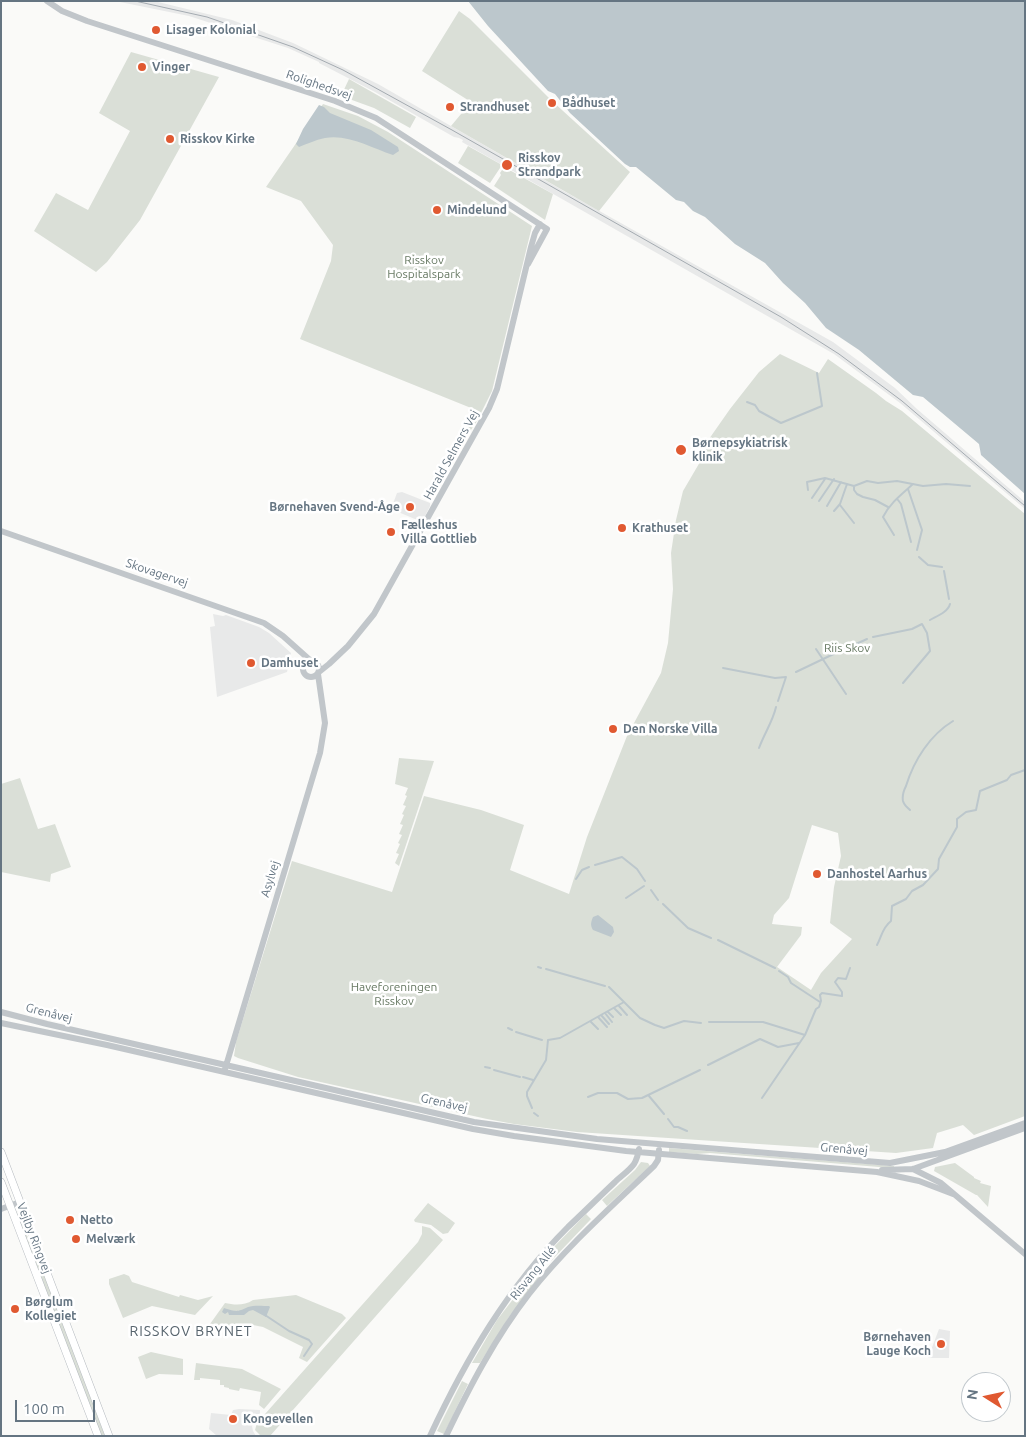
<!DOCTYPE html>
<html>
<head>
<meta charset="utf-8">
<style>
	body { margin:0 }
	#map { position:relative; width:1026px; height:1437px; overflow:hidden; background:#fafaf8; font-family:Ubuntu,sans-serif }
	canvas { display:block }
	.frame { position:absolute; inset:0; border:2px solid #657582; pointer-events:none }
	.north { position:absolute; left:961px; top:1372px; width:50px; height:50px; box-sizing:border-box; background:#fff; border:1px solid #c1c8cd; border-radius:50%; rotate:280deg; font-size:14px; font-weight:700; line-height:20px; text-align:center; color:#657582 }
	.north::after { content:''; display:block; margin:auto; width:18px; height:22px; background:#e05931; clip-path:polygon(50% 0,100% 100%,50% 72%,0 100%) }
	.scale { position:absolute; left:15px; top:1400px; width:80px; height:22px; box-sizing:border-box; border:2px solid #657582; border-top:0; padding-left:6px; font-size:15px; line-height:18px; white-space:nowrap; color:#657582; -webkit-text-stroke:4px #fff; paint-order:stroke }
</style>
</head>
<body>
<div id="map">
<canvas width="1026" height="1437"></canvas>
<div class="frame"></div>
<div class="north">N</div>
<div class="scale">100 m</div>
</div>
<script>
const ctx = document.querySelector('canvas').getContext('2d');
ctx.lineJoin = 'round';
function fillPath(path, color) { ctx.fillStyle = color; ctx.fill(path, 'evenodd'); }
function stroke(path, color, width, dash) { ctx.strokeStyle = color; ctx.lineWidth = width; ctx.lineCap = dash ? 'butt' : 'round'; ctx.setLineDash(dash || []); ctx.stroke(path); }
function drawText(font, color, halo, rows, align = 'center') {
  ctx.font = font + ' Ubuntu,sans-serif'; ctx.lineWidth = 5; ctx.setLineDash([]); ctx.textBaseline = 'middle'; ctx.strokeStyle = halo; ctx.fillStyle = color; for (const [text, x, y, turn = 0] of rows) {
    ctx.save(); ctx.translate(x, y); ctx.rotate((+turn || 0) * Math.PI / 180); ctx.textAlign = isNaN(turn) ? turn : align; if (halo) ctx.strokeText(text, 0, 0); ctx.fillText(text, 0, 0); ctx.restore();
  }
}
fillPath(new Path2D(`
	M115,1H154L232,20L293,43L378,84L562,190L833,342L895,388L917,409L1025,502V509L900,403L834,354L462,142L463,140L459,138L454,137L375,92L319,63V62L288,48L189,16Z
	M402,492L430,503V506L422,522L391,509L397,493Z
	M213,614L223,616L226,615L259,627L269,633L291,653L287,672L217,697L210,627L215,626Z
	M939,1329L950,1331L949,1358H928Z
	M239,1409L260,1410V1414L252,1426L253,1431L256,1436H217L209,1429L211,1413L231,1415L233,1410Z`), '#e8e9e9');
fillPath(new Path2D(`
	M459,11L470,19L551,100L630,172L599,211L451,126L471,102L422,71Z
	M131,52L219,77L140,220L107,262L96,272L34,231L56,193L88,210L130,131L99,113Z
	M349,79L416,117L410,128L374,108L341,96Z
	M323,104L358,116L388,132L532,226L492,391L477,421L460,446L476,410L300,339L331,261L333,245L301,201L266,187Z
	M468,146L502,165L490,183L458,163Z
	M504,167L553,194L545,220L494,186L501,175L500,173Z
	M780,354L819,373L828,359L876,393L886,401L902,411L1025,514V1116L974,1135L963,1125L937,1133L933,1148L896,1153L577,1132L514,1124L487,1119L298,1077L238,1058L234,1056L236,1042L292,861L392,892L424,796L481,810L524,825L510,870L569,894L587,837L627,736L661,673L668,643L673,589L671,553L676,520L683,491L700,462L709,439L730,409L759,372ZM812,825L838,833L841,856L834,887L830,923L852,939L821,973L811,990L777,967L801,935L802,927L772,924L774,915L789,898Z
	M399,758L434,761L399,866L395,863L399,854L396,853L400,844L398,843L402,835L399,834L403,825L400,824L404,815L402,814L406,806L403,805L407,796L405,795L408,788L395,784Z
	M20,778L38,829L55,824L71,867L51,874L50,882L1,872V784Z
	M669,1148L894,1166V1167H879L710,1153L697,1154L669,1152Z
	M641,1162L648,1163L650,1166L607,1206L602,1200L635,1170Z
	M955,1163L974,1177V1178L981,1181L980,1183L991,1186L988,1207L977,1195H976L934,1171L935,1167Z
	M428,1203L455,1223L448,1233L443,1234L431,1225L415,1222L414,1220Z
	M586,1214L591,1219L551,1261L547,1257V1254Z
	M20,1216L32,1249L44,1273L105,1436H101L18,1217Z
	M422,1226L430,1228L443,1240L270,1436H261L255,1430L257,1423L418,1242L422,1234Z
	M537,1268L543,1272L509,1317L480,1363H472L497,1320Z
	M124,1274L129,1276L132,1282L179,1297L180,1295L198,1300L213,1296L195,1315L152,1306L123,1318L109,1284V1279Z
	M296,1295L342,1314L346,1318L307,1362L299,1358L303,1347L263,1327L253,1325L230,1327L210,1324L225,1303C234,1305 244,1306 253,1300Z
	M151,1352L183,1359V1375L159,1374L146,1379L138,1357Z
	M196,1363L242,1369L281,1389L264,1409L259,1405L261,1392L240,1388L239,1391L229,1389V1388L224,1387V1385H220V1380L200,1378V1380H194Z
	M462,1381L468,1384L444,1434L437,1431Z`), '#dadfd7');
fillPath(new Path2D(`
	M468,1H1025V494L981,455L979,444L923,397L913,395L859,350L826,328L805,303L783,283L765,263L735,244L705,217L693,211L684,202L676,200L636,167H630L625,164L570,113L555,94L548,91L488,26Z
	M319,105L324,107L330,113L371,130L398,147L399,151L393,155C371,148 349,134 325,138C315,140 307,144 299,147L296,144L303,129Z
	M598,915L613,927L614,932L611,937L593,930C590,925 591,922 593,917Z
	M269,1306L270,1307L266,1317L253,1310L249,1311L244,1315H229L228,1312L225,1314L222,1312L224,1308C237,1312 237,1312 248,1307C254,1305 263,1306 269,1306Z`), '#bcc7cc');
stroke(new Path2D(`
	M747,402L755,405L759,411L781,423L822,406L817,373
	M908,489L922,530L917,550
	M808,490L807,482L825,478L854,486
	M812,498L825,479
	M898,500L901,504L911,542
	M819,501L834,479
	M840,505L854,523
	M827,506L841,482
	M888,507L875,500L863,497L857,494L854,490V486L867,481L878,483L897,481L923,486L946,484L970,486
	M834,511L840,504L847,484
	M894,535L883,517C890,503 902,494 913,484
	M919,557L928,565L942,567
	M944,571L949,599
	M930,620C937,616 948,612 950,604
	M873,637L912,629L922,624L927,633L930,651L903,683
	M856,644L867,639
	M816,649L846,694
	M723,668L775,678L786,677L778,701
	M796,672L844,649
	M759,748C764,734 773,721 776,707
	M910,810C907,807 904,805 903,801C902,796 904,790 906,786C914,760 930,735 953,721
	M595,865L622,857L637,869L645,881
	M576,879L582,870L589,867
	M651,890L658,900
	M626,898L644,886
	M663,904L688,928L711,938
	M718,940L775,968
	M877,945C882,936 882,928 891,921L892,906L906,899L912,891L923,885L938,869L939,859L957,827V819L966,812L976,810L980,791L1007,780L1011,775L1025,770
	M538,967L541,968
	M546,969L605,986
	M779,971L788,977L791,983L820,1002
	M609,987L640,1018L655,1025L664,1028L684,1021L701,1023
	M619,1006L627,1015
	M614,1008L621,1015
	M608,1012L613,1017
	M605,1013L612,1022
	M601,1015L609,1024
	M598,1017L607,1027
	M591,1022L598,1029
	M709,1022H763L805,1035
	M508,1028L512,1030
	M516,1032L542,1040
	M548,1040L560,1038L624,1002
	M708,1065L760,1039L778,1047L799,1043
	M485,1067L490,1068
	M494,1070L520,1077
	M523,1077L533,1080
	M649,1096L664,1114
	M588,1097L598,1093H617L628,1099L642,1098L700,1070
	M762,1098L805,1035L816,1009L819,1007L821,1001L820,995L822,993L842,996V992L835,982L838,978L846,979L850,968
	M532,1108L527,1096V1092L546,1060L548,1040
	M534,1113L538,1116
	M668,1119L674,1127H678L687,1131
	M265,1315L289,1331L309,1340L312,1344L304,1356`), '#bcc7cc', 2);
const secondary = new Path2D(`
	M1,1152L109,1436
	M1,1182L98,1436`);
stroke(secondary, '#b6bbc0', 8);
stroke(new Path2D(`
	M47,1L62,11L87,21L335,101L376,118L547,229L528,264
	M1,531L264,623L283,636L311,661
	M303 669a8 8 0 1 1 16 0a8 8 0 1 1-16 0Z
	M319,672L329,664L348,646L374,614L489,408L497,389L531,247L535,233L540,224
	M1,1012L47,1024L474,1122L597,1139L890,1163L945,1152L1025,1123
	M1,1023L107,1045L473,1129L514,1136L626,1151L877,1172L919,1181L953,1194
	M225,1069L320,753L325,723L318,674
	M913,1169L941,1183L1025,1254
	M882,1170L913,1169L1025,1128
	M1,1209L20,1202
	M430,1436C466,1359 508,1287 568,1227C584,1212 599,1197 615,1182C621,1176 629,1171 634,1164C637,1159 638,1155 639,1149
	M446,1436C470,1386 495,1338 529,1294C566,1247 611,1207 654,1166L658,1160L659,1150`), '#c1c6ca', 6);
stroke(secondary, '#fff', 7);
stroke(new Path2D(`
	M135,1L207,17L293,47L343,70L452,130L781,317L839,354L902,401L1025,506`), '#a4abb1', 1);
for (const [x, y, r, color] of [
	[156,30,5,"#e05931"],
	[142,67,5,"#e05931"],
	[552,103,5,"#e05931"],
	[450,107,5,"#e05931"],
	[170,139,5,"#e05931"],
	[507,165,6,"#e05931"],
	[437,210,5,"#e05931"],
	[681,450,6,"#e05931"],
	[410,507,5,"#e05931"],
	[622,528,5,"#e05931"],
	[391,532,5,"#e05931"],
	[251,663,5,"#e05931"],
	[613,729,5,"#e05931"],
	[817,874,5,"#e05931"],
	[70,1220,5,"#e05931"],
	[76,1239,5,"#e05931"],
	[15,1309,5,"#e05931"],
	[941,1344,5,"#e05931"],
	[233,1419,5,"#e05931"]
]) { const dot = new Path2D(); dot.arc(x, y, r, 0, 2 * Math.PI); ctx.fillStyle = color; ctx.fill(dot); stroke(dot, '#fff', 2); }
drawText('bold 12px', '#657582', '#fff', [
	["Lisager Kolonial",166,30],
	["Vinger",152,67],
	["Bådhuset",562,103],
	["Strandhuset",460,107],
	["Risskov Kirke",180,139],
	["Risskov",518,158],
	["Strandpark",518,172],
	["Mindelund",447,210],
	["Børnepsykiatrisk",692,443],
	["klinik",692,457],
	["Børnehaven Svend-Åge",400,507,"right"],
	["Fælleshus",401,525],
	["Villa Gottlieb",401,539],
	["Krathuset",632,528],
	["Damhuset",261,663],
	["Den Norske Villa",623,729],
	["Danhostel Aarhus",827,874],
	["Netto",80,1220],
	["Melværk",86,1239],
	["Børglum",25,1302],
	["Kollegiet",25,1316],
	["Børnehaven",931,1337,"right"],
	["Lauge Koch",931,1351,"right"],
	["Kongevellen",243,1419]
], 'left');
drawText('12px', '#657582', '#fff', [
	["Rolighedsvej",319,85,19],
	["Harald Selmers Vej",451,455,-61],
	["Skovagervej",157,573,19],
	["Asylvej",270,879,-73],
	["Grenåvej",49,1013,14],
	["Grenåvej",444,1103,13],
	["Grenåvej",844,1149,5],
	["Vejlby Ringvej",34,1238,69],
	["Risvang Allé",533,1273,-51]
]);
drawText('12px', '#687a64', '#fff', [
	["Risskov",424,260],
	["Hospitalspark",424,274],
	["Riis Skov",847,648],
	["Haveforeningen",394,987],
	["Risskov",394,1001]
]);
ctx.letterSpacing = '1px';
drawText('14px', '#57646d', '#fff', [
	["RISSKOV BRYNET",191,1331]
]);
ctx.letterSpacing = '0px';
</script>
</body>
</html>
